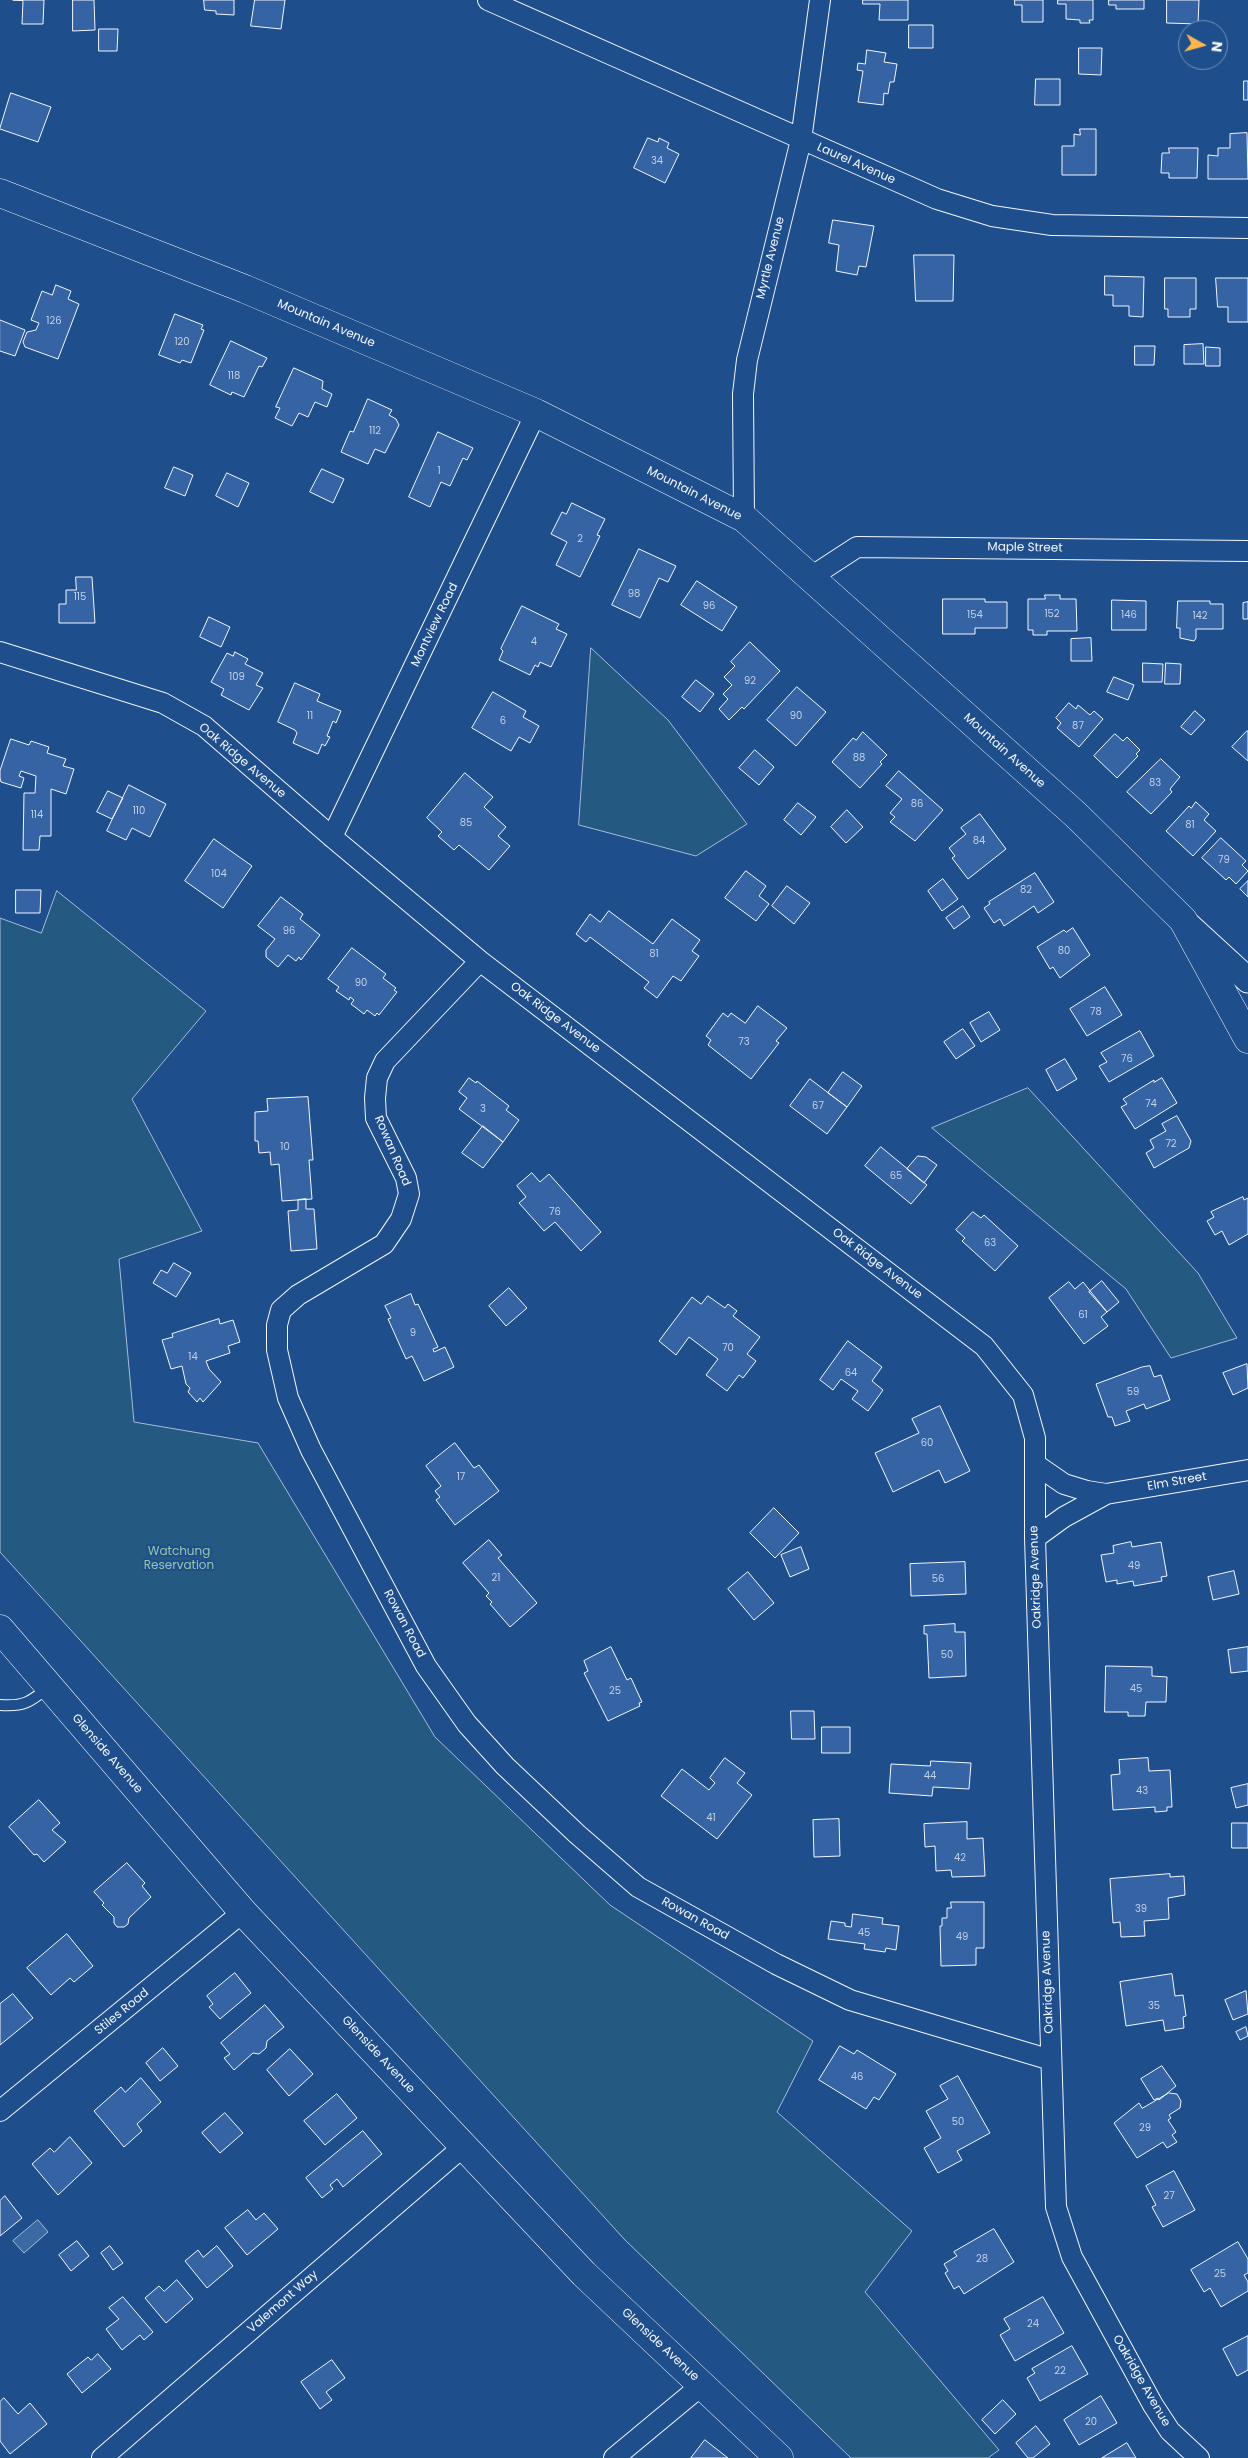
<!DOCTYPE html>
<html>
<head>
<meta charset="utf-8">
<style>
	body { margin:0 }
	#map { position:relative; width:1248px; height:2458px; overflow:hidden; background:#1f4e8c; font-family:Poppins,sans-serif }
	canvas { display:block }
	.north { position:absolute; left:1178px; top:20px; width:50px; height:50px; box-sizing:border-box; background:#1f4e8c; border:1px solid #7391ba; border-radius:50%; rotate:97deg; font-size:14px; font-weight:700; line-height:20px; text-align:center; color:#f2f6ff }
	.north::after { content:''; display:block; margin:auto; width:18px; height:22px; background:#ffb74d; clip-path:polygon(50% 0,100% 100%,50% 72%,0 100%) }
</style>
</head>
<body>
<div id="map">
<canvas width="1248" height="2458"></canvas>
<div class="north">N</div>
</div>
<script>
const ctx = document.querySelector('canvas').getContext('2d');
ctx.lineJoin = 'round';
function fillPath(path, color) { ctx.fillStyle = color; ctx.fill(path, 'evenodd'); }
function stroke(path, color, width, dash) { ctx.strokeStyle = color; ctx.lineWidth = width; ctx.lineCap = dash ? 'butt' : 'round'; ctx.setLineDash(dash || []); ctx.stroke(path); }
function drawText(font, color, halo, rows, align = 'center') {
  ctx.font = font + ' Poppins,sans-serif'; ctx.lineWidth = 4; ctx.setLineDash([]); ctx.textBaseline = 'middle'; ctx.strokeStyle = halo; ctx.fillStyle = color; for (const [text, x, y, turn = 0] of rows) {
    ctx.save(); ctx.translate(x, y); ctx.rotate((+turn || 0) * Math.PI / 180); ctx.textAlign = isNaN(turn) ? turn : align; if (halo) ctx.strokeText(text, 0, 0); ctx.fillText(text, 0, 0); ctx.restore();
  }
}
const green = new Path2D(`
	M591,648L668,720L747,824L696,856L579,825Z
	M57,891L206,1011L132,1099L202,1231L119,1259L134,1422L258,1443L435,1737L610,1905L813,2041L777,2112L912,2231L865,2292L999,2450L988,2458H851L625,2240L0,1552V918L41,933Z
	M1028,1088L1198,1273L1237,1338L1171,1358L1126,1289L932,1128Z`);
fillPath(green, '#245a82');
stroke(green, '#a8bbd7', 1);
const water = new Path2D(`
	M38,2220L48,2232L24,2253L13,2241Z`);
fillPath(water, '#3b69a3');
stroke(water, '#a8bbd7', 1);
const building = new Path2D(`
	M13,0H44L43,24H22L23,1Z
	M73,0H94L95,30L73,31Z
	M204,0H234V15L216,14V11L205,10Z
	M255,0H285L281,29L251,26Z
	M863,0H908V20H879L880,4H863Z
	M1015,0H1043V22H1022V5H1015Z
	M1058,0H1093V20H1089L1090,23H1080V20L1066,19V4H1058Z
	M1109,0H1144V9H1116V5H1109Z
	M1167,0H1199L1198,24L1167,23Z
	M909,25H933V48H909Z
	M99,29H118L117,51H99Z
	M1079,48H1102L1101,75L1079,74Z
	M867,50L886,53L884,62L897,64L894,82H890L888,94L884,93L883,105L858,102L863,71L857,70L858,63L865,64Z
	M1036,79H1060V105H1035Z
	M1244,81H1248V100H1244Z
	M11,93L51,107L38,142L0,129Z
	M1080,129H1096V175H1062V146H1074V134L1080,135Z
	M1247,133L1248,179H1208V155L1218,156V148H1230V134Z
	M648,138L658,142L659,138L669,143L667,148L679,154L665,183L634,168Z
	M1169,148H1198L1197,178H1169V173H1161L1162,153H1169Z
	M833,220L874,226L866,267L859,266L857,275L836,271L839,245L829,243Z
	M914,255H954L953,301H916Z
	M1105,276L1144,277L1143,317L1129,316V306H1113V295H1105Z
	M1165,278H1196V309H1190V317H1168V309H1165Z
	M1216,278H1248V322H1228V307H1218Z
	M56,285L71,291L68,299L79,304L58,359L25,347L23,342L27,332L36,330L39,323L31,320L42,291L52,295Z
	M175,314L203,325L201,329L204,330L191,363L182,360L180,363L159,355Z
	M0,320L25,330L15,356L0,351Z
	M231,341L267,358L262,367L259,366L244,397L232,392L231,395L210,385Z
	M1203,344L1204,364H1184V345Z
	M1135,346H1155L1154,365H1135Z
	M1206,347L1220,348V366H1206Z
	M294,368L323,381L322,389L332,394L327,407L315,402L308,417L299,413L292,426L275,418L280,408L276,407Z
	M368,399L392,410L389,415L396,419L399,425L385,453L375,449L368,464L341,452L350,431L353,432Z
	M438,432L473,448L467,460L463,458L450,486L441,482L430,507L409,497Z
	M174,467L193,475L185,496L165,488Z
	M322,469L344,479L333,503L310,492Z
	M227,473L249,483L238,507L216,496Z
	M572,503L605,519L597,535L600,536L580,577L556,565L567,542L551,534L562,512L566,514Z
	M639,549L676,566L668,582L659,578L640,618L612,605Z
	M76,577H92L95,623H59V604H66V590H76Z
	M697,581L737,607L722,631L681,605Z
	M1045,595H1060V599H1076L1077,631H1047V635H1033V630H1028V599H1045Z
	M943,599H985V602H1007V628H975V634H943Z
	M1112,600L1146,601V630H1112Z
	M1178,601H1210V604H1223V629H1196V638L1194,641L1180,638V628H1177Z
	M1248,602V619H1243V603Z
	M522,606L559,624L556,629L567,634L551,667L540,662L538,667L535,665L530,675L499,660L503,651L501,649Z
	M209,617L230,627L221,647L200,637Z
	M1091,638L1092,661H1071V639Z
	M750,642L780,671L744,709L742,707L729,720L719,709L728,699L723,694L732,685L724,677L735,666L731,662Z
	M235,652L248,659L245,664L263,673L256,685L263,688L249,710L221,695L224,689L211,682L227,653L233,656Z
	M1143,663L1163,664L1162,682H1143Z
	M1166,663L1181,664L1180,684H1165Z
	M1114,677L1134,685L1128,700L1107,692Z
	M696,680L714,694L700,712L682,697Z
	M295,683L320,694L317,701L341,711L336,723L333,721L327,736L330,737L325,746L322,744L318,754L293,743L297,733L295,730L278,722Z
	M797,687L826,712L796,746L767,720Z
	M493,692L526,711L523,717L539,726L530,743L519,737L511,751L472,728Z
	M1069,703L1076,709L1078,705L1090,715L1094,711L1103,719L1079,747L1057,728L1061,723L1056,718Z
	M1195,711L1205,720L1191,735L1181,727Z
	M1247,731H1248V761L1232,747Z
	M863,732L887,755L880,762L882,764L860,788L832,762L853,738L856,740Z
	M1115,734L1123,741L1127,737L1140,750L1136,754L1138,756L1117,778L1094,756Z
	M11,739L29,745L31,741L49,747L47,753L66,759L63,766L74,769L66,794L51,789V836H40L39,850H23L24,793H35L36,776L21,771L19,776L24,778L21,788L1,782L0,778V771Z
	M755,750L774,767L759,785L739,768Z
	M1161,759L1180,777L1170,789L1172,792L1151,814L1127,792Z
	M899,771L943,810L915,841L890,822L895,817L890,813L902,799L886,786Z
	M465,773L493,797L484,807L506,827L498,836L510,846L489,870L459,845L454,850L438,836L442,832L427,818Z
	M129,785L166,804L150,837L132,828L126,840L107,831Z
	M108,791L123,798L112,819L97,812Z
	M1196,802L1209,814L1204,820L1216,831L1193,856L1166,831L1189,806L1191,808Z
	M798,803L816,817L801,835L784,820Z
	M847,810L863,827L846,843L831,827Z
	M980,814L1006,849L968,879L952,858L955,856L949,848L966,834L961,828Z
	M1221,838L1246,861L1242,865L1248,871L1236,884L1229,877L1226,880L1202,858Z
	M214,839L252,866L223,908L185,881Z
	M746,871L766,886L759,896L769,904L756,921L725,898Z
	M1035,873L1054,902L1038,913L1034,906L1004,926L1000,919L994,923L984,908L990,904L989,902Z
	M943,879L958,899L942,911L928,891Z
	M1248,881V897L1240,889Z
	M787,886L810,903L794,924L772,906Z
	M16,890H41L40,913H16Z
	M281,897L303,914L300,919L320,935L301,960L299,957L296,961L288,955L278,967L266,957V950L275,939L258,926Z
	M963,906L970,917L954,929L946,918Z
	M609,911L653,944L672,919L700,940L692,951L699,956L681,981L673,976L657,998L644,988L649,982L590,937L586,942L576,934L590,914L600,922Z
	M1073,928L1090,955L1060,978L1053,967L1050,969L1037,947L1064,930L1066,932Z
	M352,948L386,974L383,978L396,988L394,990L397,992L379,1015L377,1013L375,1016L367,1010L364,1014L351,1004L354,1000L350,997L349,1000L336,991L339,987L328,979Z
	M1105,987L1122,1015L1087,1036L1070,1009Z
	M758,1006L787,1028L776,1041L779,1043L751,1079L708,1045L711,1040L706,1036L723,1013L728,1017L731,1013L745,1023Z
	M989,1012L1000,1030L981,1042L970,1023Z
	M963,1029L975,1046L956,1059L944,1042Z
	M1140,1031L1154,1056L1109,1082L1099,1066L1107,1062L1101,1053Z
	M1065,1059L1077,1079L1057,1091L1046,1070Z
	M843,1072L862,1086L847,1107L828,1093Z
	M469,1078L476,1083L477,1081L509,1106L506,1110L519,1120L503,1142L459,1109L467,1098L459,1092Z
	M1162,1078L1177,1103L1135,1129L1121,1107L1127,1104L1123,1099L1154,1080V1082Z
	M810,1079L847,1107L827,1134L790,1106Z
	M308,1097L313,1160H309L312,1199L282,1201L279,1164L271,1165L270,1152L259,1153L258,1141H255V1112L268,1111L267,1099Z
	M1177,1116L1191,1141L1189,1148L1154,1168L1146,1153L1154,1148L1150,1140L1166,1131L1162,1124Z
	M483,1126L503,1142L483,1168L462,1153Z
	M881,1147L927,1185L911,1204L865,1166Z
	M918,1156L926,1157L937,1165L924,1183L907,1169Z
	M532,1173L540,1182L549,1174L601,1232L581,1251L555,1222L544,1231L519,1203L526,1197L517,1186Z
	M1243,1197L1244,1200L1248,1198V1234L1229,1245L1222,1231L1215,1235L1207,1221L1214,1217L1211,1212Z
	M306,1199V1209H314L317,1249L291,1251L288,1211L298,1210V1200Z
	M973,1212L981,1218L984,1215L1018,1246L995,1271L962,1241L965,1238L956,1230Z
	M174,1263L191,1273L176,1297L153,1283L161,1270L167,1273Z
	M1102,1281L1119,1302L1107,1312L1089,1292Z
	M1069,1282L1075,1289L1083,1282L1107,1312L1101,1317L1108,1326L1084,1344L1049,1298Z
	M509,1288L527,1308L506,1326L489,1306Z
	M411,1294L415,1305L418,1304L438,1347L433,1349L434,1352L445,1347L454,1367L424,1381L412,1356L406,1359L388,1319L391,1318L385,1306Z
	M708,1296L725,1308L728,1304L737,1311L733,1316L760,1337L747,1354L756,1361L743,1378L739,1375L727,1391L706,1375L718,1359L689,1337L676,1355L659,1341L692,1297L701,1304Z
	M219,1319L220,1324L233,1320L240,1342L228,1346L230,1353L206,1361L209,1369L221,1382L203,1402L200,1398L197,1402L188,1392L190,1388L186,1384L182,1366L171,1369L162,1340L173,1337L172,1334Z
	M848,1341L882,1367L872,1381L883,1390L868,1411L852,1399L858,1391L841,1379L833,1390L820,1380Z
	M1247,1364L1248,1388L1233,1395L1223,1373Z
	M1150,1366L1154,1377L1161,1375L1170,1400L1146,1409L1144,1404L1126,1411L1130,1421L1115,1426L1112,1417H1108L1096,1384L1142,1367Z
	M940,1406L970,1471L945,1483L939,1470L893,1492L875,1453L919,1433L912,1419Z
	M455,1443L474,1468L479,1465L499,1491L455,1525L436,1500L440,1497L435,1491L441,1486L426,1466Z
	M774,1508L799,1533L775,1558L750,1533Z
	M489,1540L502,1555L498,1558L537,1603L510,1627L490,1604L492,1602L486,1596L489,1593L463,1563Z
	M1131,1542L1132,1547L1161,1542L1167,1576L1161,1577L1162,1581L1134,1586L1133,1581L1117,1584V1580L1106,1582L1101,1555L1114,1553L1113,1546Z
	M801,1547L809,1569L790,1577L781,1555Z
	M965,1562L966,1594L911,1596L910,1564Z
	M1234,1571L1239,1594L1213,1600L1208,1577Z
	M748,1572L774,1603L754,1620L728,1589Z
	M955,1624V1632H965L966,1676L929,1678L927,1634H924V1626Z
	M611,1647L627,1680L631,1678L642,1702L639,1703L640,1706L608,1721L584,1673L588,1671L584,1661Z
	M1248,1647V1671L1231,1673L1228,1650Z
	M1106,1666L1152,1667V1676L1167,1677L1166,1702H1146L1145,1716H1128V1712H1105Z
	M791,1711H814L815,1739H792Z
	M822,1727H850V1753H822Z
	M725,1758L745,1773L737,1783L752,1795L717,1839L661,1796L682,1769L709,1790L715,1783L710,1778Z
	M1148,1758L1149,1771L1170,1770L1172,1807H1167V1811L1155,1812V1807L1113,1810L1111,1775L1120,1774L1119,1760Z
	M931,1761L971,1763L969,1789L933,1787L932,1796L889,1793L891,1764L930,1766Z
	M1248,1784V1805L1236,1808L1231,1788Z
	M39,1800L60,1823L52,1830L66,1842L44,1862L37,1854L34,1855L9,1827Z
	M839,1819L840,1856L814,1857L813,1820Z
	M967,1822V1839L983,1838L985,1876L952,1877L951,1870L936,1871L935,1846L925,1847L924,1824Z
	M1232,1823H1248V1848H1232Z
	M127,1863L145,1883L142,1886L151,1897L129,1918L128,1924L124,1927H117L114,1923V1917L102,1905L104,1903L94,1892Z
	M1170,1874V1877L1184,1876L1185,1895L1168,1898L1169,1919L1144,1921L1145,1936L1121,1937L1120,1922L1113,1923L1110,1879Z
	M951,1902H984V1948H976V1965L941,1966L940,1926H942V1918H947V1908H951Z
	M853,1914L883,1918L882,1924L899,1926L896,1950L886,1948L885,1952L864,1949L865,1944L828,1939L831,1921L845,1923V1926L851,1927Z
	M67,1934L93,1966L74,1982L70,1978L51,1995L27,1968Z
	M235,1973L251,1993L220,2019L209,2007L213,2004L207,1996Z
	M1172,1974L1175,1996L1183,1995L1186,2016L1183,2017L1184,2028L1165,2031L1163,2020L1126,2026L1120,1982Z
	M1246,1991L1248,2014L1233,2020L1225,2000Z
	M13,1994L33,2018L0,2045V2004Z
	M265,2005L284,2027L267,2041L266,2048L259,2054L253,2053L234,2070L224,2058L230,2054L221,2043Z
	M1246,2027L1248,2036L1240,2040L1236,2032Z
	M840,2046L854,2054L857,2050L896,2074L879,2100L874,2097L866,2109L819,2080Z
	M163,2048L178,2066L160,2081L146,2063Z
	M290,2049L313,2074L289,2096L267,2070Z
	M1162,2066L1176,2086L1159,2100L1158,2098L1154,2100L1141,2079Z
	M958,2076L990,2133L957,2151L962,2160L938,2173L924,2148L941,2138L926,2111L948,2099L940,2086Z
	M141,2078L161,2102L137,2124L142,2131L124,2147L94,2111L121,2087L125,2092Z
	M1169,2093L1177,2094L1181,2101L1180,2108L1169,2115L1171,2118L1168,2120L1176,2132L1172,2135L1177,2142L1167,2148L1163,2142L1137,2158L1114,2123L1139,2103L1142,2108Z
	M337,2094L357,2118L325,2145L304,2121Z
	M225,2113L243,2133L220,2153L202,2133Z
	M363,2131L382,2154L343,2187L337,2179L330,2185L333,2189L322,2198L306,2178Z
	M70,2137L92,2163L58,2195L32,2164L50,2148L54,2152Z
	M1174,2171L1195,2210L1163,2227L1152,2207L1156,2205L1146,2186Z
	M5,2196L22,2218L0,2236V2201Z
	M248,2210L256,2220L264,2213L278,2229L247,2255L225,2228Z
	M994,2229L1014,2262L964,2294L959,2286L954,2289L945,2273L948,2271L944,2264L957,2256L954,2252Z
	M77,2241L89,2256L71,2271L59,2255Z
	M1238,2242L1248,2259V2273L1244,2275L1248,2282V2291L1221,2307L1210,2288L1204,2292L1191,2270Z
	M110,2246L123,2263L113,2270L101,2253Z
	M217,2246L233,2266L207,2288L185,2261L198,2250L203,2257Z
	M177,2280L193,2299L166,2323L145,2298L159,2286L164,2291Z
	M123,2297L153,2332L144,2340L140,2335L122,2350L106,2329L119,2319L109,2308Z
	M1043,2297L1064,2333L1015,2361L1000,2335L1010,2329L1004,2319Z
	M1248,2336V2370L1237,2376L1223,2349Z
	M1072,2346L1088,2374L1040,2401L1027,2378L1035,2373L1032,2369Z
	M98,2354L111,2369L82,2393L67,2374L88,2357L91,2360Z
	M332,2360L345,2378L326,2392L332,2400L320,2409L301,2382Z
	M1101,2396L1117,2423L1079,2445L1064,2420Z
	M4,2398L18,2414L30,2403L47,2424L10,2454L0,2441V2402Z
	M1003,2400L1016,2414L995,2434L982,2420Z
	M1036,2426L1050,2444L1033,2458H1028L1016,2443Z
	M705,2440L728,2458H691Z
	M1127,2443L1136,2458H1102Z`);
fillPath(building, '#3563a3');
stroke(building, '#f2f6ff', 1);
const service = new Path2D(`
	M0,1705C24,1707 30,1702 49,1687`);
const minor = new Path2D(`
	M488,0L937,199L992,216L1052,225L1248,228
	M744,518L743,394L747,360L801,140L820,0
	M811,577L857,547L1248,551
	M0,652L163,703L204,726L332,837L480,961L984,1346L1023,1395L1035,1438V1538L1056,2207L1072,2257L1153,2405L1170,2431L1199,2458
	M332,837L536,413
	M480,961L385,1061L377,1078L375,1098L376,1118L406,1178L409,1194L401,1219L384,1244L298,1295L281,1310L277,1325V1350L288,1398L311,1450L426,1666L467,1724L505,1766L577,1834L638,1887L776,1964L850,2000L1051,2060
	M1035,1464L1064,1484L1087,1491L1106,1494
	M1035,1538L1064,1517L1106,1494L1248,1470
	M0,2111L243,1912
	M102,2458L464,2146
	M614,2458L702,2385`);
const tertiary = new Path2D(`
	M1189,926L1248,980`);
const secondary = new Path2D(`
	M0,193L245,289L536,413L744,518L1075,814L1183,920L1248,1039
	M0,1629L243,1912L584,2274L779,2458`);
stroke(service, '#f2f6ff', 12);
stroke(minor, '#f2f6ff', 22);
stroke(tertiary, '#f2f6ff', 27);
stroke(secondary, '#f2f6ff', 29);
stroke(service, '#1f4e8c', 10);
stroke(minor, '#1f4e8c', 20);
stroke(tertiary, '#1f4e8c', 25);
stroke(secondary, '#1f4e8c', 28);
drawText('10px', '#c3d1e8', null, [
	["34",657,161],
	["126",54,321],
	["120",182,342],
	["118",234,376],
	["112",375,431],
	["1",439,471],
	["2",580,539],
	["98",634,594],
	["115",80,597],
	["96",709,606],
	["152",1052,614],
	["154",975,615],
	["146",1129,615],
	["142",1200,616],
	["4",534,642],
	["109",237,677],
	["92",750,681],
	["11",310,716],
	["90",796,716],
	["6",503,721],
	["87",1078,726],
	["88",859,758],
	["83",1155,783],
	["86",917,804],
	["110",139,811],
	["114",37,815],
	["85",466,823],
	["81",1190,825],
	["84",979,841],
	["79",1224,860],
	["104",219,874],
	["82",1026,890],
	["96",289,931],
	["80",1064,951],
	["81",654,954],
	["90",361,983],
	["78",1096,1012],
	["73",744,1042],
	["76",1127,1059],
	["74",1151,1104],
	["67",818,1106],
	["3",483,1109],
	["72",1171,1144],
	["10",285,1147],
	["65",896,1176],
	["76",555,1212],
	["63",990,1243],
	["61",1083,1315],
	["9",413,1333],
	["70",728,1348],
	["14",193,1357],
	["64",851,1373],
	["59",1133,1392],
	["60",927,1443],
	["17",461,1477],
	["49",1134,1566],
	["21",496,1578],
	["56",938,1579],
	["50",947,1655],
	["45",1136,1689],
	["25",615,1691],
	["44",930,1776],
	["43",1142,1791],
	["41",711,1818],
	["42",960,1858],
	["39",1141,1909],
	["45",864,1933],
	["49",962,1937],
	["35",1154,2006],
	["46",857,2077],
	["50",958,2122],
	["29",1145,2128],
	["27",1169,2196],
	["28",982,2259],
	["25",1220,2274],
	["24",1033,2324],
	["22",1060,2371],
	["20",1091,2422]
]);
drawText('12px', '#f2f6ff', '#1f4e8c', [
	["Laurel Avenue",856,164,24],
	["Myrtle Avenue",771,258,-76],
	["Mountain Avenue",326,324,23],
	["Mountain Avenue",694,494,27],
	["Maple Street",1025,548,1],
	["Montview Road",435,625,-64],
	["Mountain Avenue",1004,751,42],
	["Oak Ridge Avenue",242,761,40],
	["Oak Ridge Avenue",555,1018,37],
	["Rowan Road",392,1151,67],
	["Oak Ridge Avenue",877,1264,37],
	["Elm Street",1177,1482,-10],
	["Oakridge Avenue",1036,1577,-92],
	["Rowan Road",404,1624,62],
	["Glenside Avenue",107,1754,49],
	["Rowan Road",695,1919,29],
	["Oakridge Avenue",1048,1982,-92],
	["Stiles Road",122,2012,-39],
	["Glenside Avenue",378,2055,47],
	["Valemont Way",283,2302,-41],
	["Glenside Avenue",660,2345,43],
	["Oakridge Avenue",1141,2381,60]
]);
drawText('12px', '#97c8a6', '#1f4e8c', [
	["Watchung",179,1552],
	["Reservation",179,1566]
]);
</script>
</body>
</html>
